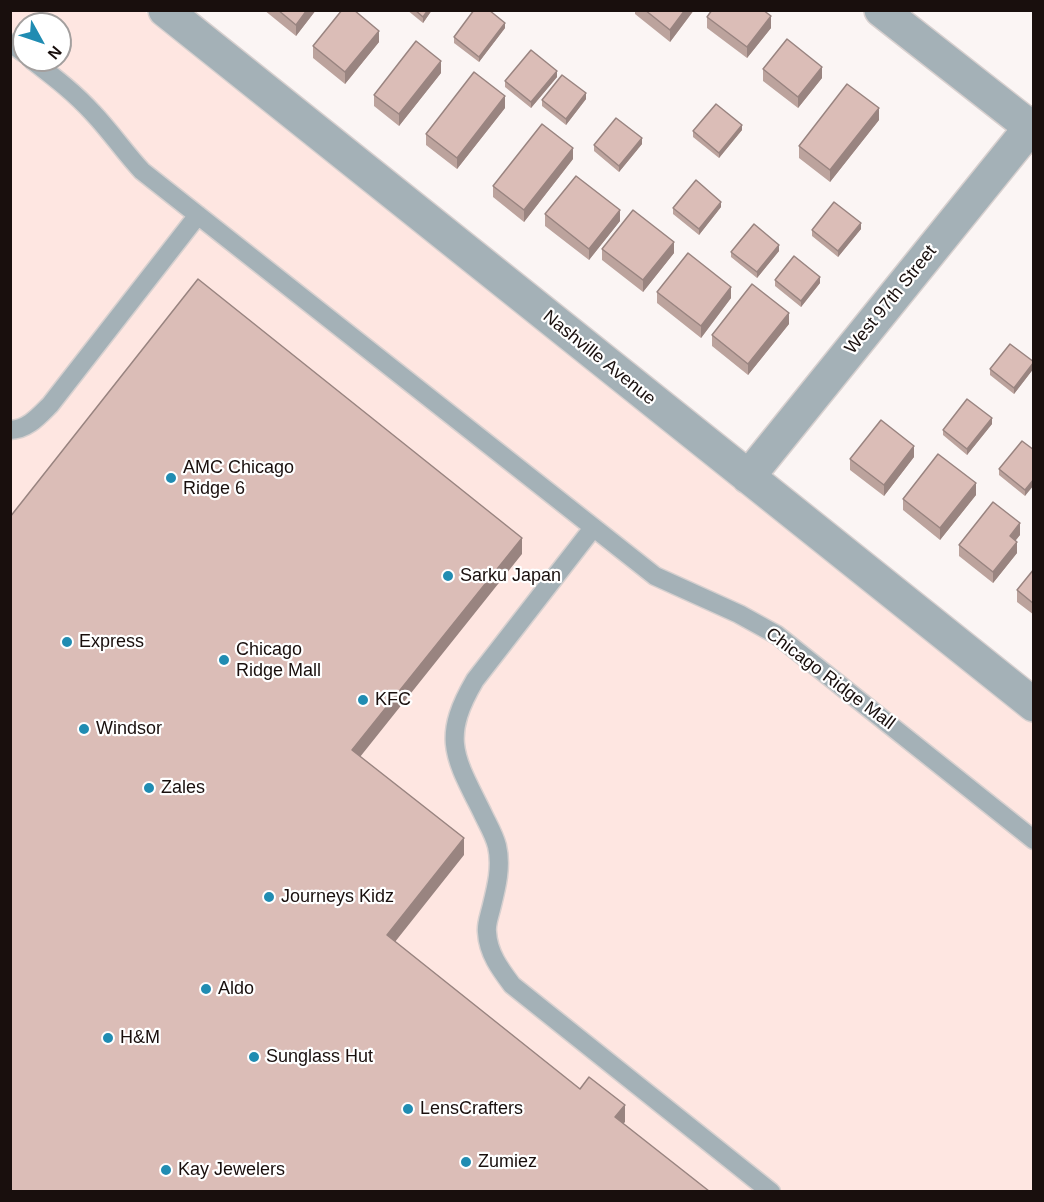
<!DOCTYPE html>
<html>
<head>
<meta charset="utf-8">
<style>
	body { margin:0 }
	#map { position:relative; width:1044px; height:1202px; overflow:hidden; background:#fbf5f4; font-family:Arial,sans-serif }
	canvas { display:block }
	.frame { position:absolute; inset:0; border:12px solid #190f0d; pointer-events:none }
	.north { position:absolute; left:12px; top:12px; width:60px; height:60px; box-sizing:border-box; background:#fff; border:2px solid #a39f9e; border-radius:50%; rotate:130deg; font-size:16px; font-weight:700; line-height:24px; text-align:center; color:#190f0d }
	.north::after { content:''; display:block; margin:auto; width:21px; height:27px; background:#208cb2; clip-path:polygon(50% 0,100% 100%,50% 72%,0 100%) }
</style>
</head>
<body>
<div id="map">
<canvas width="1044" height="1202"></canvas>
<div class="frame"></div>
<div class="north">N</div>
</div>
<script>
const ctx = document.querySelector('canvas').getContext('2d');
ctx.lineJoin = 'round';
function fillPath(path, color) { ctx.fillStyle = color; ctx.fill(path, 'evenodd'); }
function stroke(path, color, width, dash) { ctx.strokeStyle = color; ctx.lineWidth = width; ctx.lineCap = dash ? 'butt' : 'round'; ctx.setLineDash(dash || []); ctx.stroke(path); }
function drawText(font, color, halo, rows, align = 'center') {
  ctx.font = font + ' Arial,sans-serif'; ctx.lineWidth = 4.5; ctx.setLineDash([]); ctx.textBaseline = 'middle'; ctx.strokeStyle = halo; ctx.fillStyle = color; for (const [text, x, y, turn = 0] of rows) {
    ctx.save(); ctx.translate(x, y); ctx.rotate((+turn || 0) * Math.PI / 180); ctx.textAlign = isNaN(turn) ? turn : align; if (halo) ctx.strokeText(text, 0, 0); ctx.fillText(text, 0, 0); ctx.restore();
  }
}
fillPath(new Path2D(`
	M10,11H144L1033,722V1191H11ZM24,24H60V60H24Z`), '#fee6e1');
const lane = new Path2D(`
	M10,43L24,53
	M32,60C54,77 75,93 93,113C111,132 125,153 142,171L655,576L739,614L777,635L1034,840
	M10,430C27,430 39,416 50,405L198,215
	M593,528L475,680C441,738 454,756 482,812C487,823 494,834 497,846C502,867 496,889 491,909C489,917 486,925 487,932C488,953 500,969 512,985L771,1192`);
const street = new Path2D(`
	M165,10L1034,705
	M881,10L1034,130
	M748,477L1034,123`);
stroke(lane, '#d7d0cf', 21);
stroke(street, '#d7d0cf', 36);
stroke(lane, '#a4b1b7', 18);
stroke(street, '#a4b1b7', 33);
fillPath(new Path2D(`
	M264,10H316L296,36Z
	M407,10H432L423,23Z
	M635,10H694L670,42L635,14Z
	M707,17L771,28L747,58L707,28Z
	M505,28L479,62L454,43V37Z
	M379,42L345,84L313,58V46Z
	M763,69L822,78L798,108L763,81Z
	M441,73L399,126L374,106V95Z
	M557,77L531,108L505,87V81Z
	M586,99L566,125L542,106V100Z
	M505,108L457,169L426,145V134Z
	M879,120L830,182L799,158V146Z
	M742,130L719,158L693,137V131Z
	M642,144L619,172L594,151V145Z
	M573,159L524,222L493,197V186Z
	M721,207L699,235L673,214V208Z
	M545,214L620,221L589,260L545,226Z
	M861,229L838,257L812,236V230Z
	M602,249L674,253L643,292L602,260Z
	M779,251L757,278L731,257V252Z
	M775,280L820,283L801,307L775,286Z
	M657,292L731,298L701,338L657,303Z
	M789,324L748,375L712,346V335Z
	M1034,362V368L1014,394L990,375V369Z
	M992,424L967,455L943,435V430Z
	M1034,450L1025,496L999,475V469Z
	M914,457L884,496L850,470V459Z
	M976,495L940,540L903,510V499Z
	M1020,535L1016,540L1017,553L993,583L959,556V545Z
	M1034,569V615L1017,602V590Z`), '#bca39d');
fillPath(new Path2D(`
	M307,10H316L296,36V25Z
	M428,10H432L423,23V17Z
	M685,10H694L670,42V30Z
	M771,16V28L747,58V47Z
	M505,23V28L479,62V57Z
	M379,31V42L345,84V72Z
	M441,61V73L399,126V114Z
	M822,67V78L798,108V97Z
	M557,71V77L531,108V102Z
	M586,93V99L566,125V119Z
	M505,96V108L457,169V158Z
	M879,108V120L830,182V170Z
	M742,125V130L719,158V153Z
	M642,138V144L619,172V166Z
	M573,148V159L524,222V210Z
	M721,202V207L699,235V229Z
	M620,210V221L589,260V249Z
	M861,223V229L838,257V251Z
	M674,242V253L643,292V280Z
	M779,245V251L757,278V272Z
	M820,277V283L801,307V301Z
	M731,287V298L701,338V326Z
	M789,313V324L748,375V364Z
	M1034,362V368L1014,394V388Z
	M992,418V424L967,455V449Z
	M914,446V457L884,496V485Z
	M1034,479V485L1025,496V490Z
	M976,483V495L940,540V528Z
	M1020,523V535L1010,547V536Z
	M522,538V554L352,767V750Z
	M1017,542V553L993,583V572Z
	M464,838V855L387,952V935Z
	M625,1105V1122L615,1133V1117Z`), '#998480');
const building = new Path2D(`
	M278,10H307L296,25Z
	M342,10H354L379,31L345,72L313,46Z
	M415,10H428L423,17Z
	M474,10H489L505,23L479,57L454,37Z
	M645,10H685L670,30Z
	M712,10H763L771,16L747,47L707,17Z
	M787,39L822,67L798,97L763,69Z
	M416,41L441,61L399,114L374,95Z
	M531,50L557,71L531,102L505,81Z
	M474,72L505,96L457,158L426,134Z
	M562,75L586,93L566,119L542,100Z
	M847,84L879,108L830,170L799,146Z
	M716,104L742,125L719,153L693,131Z
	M616,118L642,138L619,166L594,145Z
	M542,124L573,148L524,210L493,186Z
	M576,176L620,210L589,249L545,214Z
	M696,180L721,202L699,229L673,208Z
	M834,202L861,223L838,251L812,230Z
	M633,210L674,242L643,280L602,249Z
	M754,224L779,245L757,272L731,252Z
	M688,253L731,287L701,326L657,292Z
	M794,256L820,277L801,301L775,280Z
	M198,279L522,538L352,750L464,838L387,935L580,1089L589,1077L625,1105L615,1117L709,1191H10V517Z
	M752,284L789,313L748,364L712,335Z
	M1010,344L1034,362L1014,388L990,369Z
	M967,399L992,418L967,449L943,430Z
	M881,420L914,446L884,485L850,459Z
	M1022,441L1034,450V479L1025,490L999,469Z
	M938,454L976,483L940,528L903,499Z
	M993,502L1020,523L1010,536L1017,542L993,572L959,545Z
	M1034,569V604L1017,590Z`);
fillPath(building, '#dbbdb7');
stroke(building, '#998480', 1.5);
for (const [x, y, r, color] of [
	[171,478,6,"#208cb2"],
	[448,576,6,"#208cb2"],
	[67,642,6,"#208cb2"],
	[224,660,6,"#208cb2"],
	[363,700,6,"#208cb2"],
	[84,729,6,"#208cb2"],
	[149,788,6,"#208cb2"],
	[269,897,6,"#208cb2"],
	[206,989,6,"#208cb2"],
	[108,1038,6,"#208cb2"],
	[254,1057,6,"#208cb2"],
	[408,1109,6,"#208cb2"],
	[466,1162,6,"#208cb2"],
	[166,1170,6,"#208cb2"]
]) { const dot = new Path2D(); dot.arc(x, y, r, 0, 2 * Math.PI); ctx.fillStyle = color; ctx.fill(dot); stroke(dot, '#fff', 2); }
drawText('18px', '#190f0d', '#fff', [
	["West 97th Street",891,300,-51],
	["Nashville Avenue",599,358,39],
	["Chicago Ridge Mall",830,679,37]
]);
drawText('18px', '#190f0d', '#fff', [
	["AMC Chicago",183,468],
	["Ridge 6",183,489],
	["Sarku Japan",460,576],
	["Express",79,642],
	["Chicago",236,650],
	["Ridge Mall",236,671],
	["KFC",375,700],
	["Windsor",96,729],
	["Zales",161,788],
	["Journeys Kidz",281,897],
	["Aldo",218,989],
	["H&M",120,1038],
	["Sunglass Hut",266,1057],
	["LensCrafters",420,1109],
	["Zumiez",478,1162],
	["Kay Jewelers",178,1170]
], 'left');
</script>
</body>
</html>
